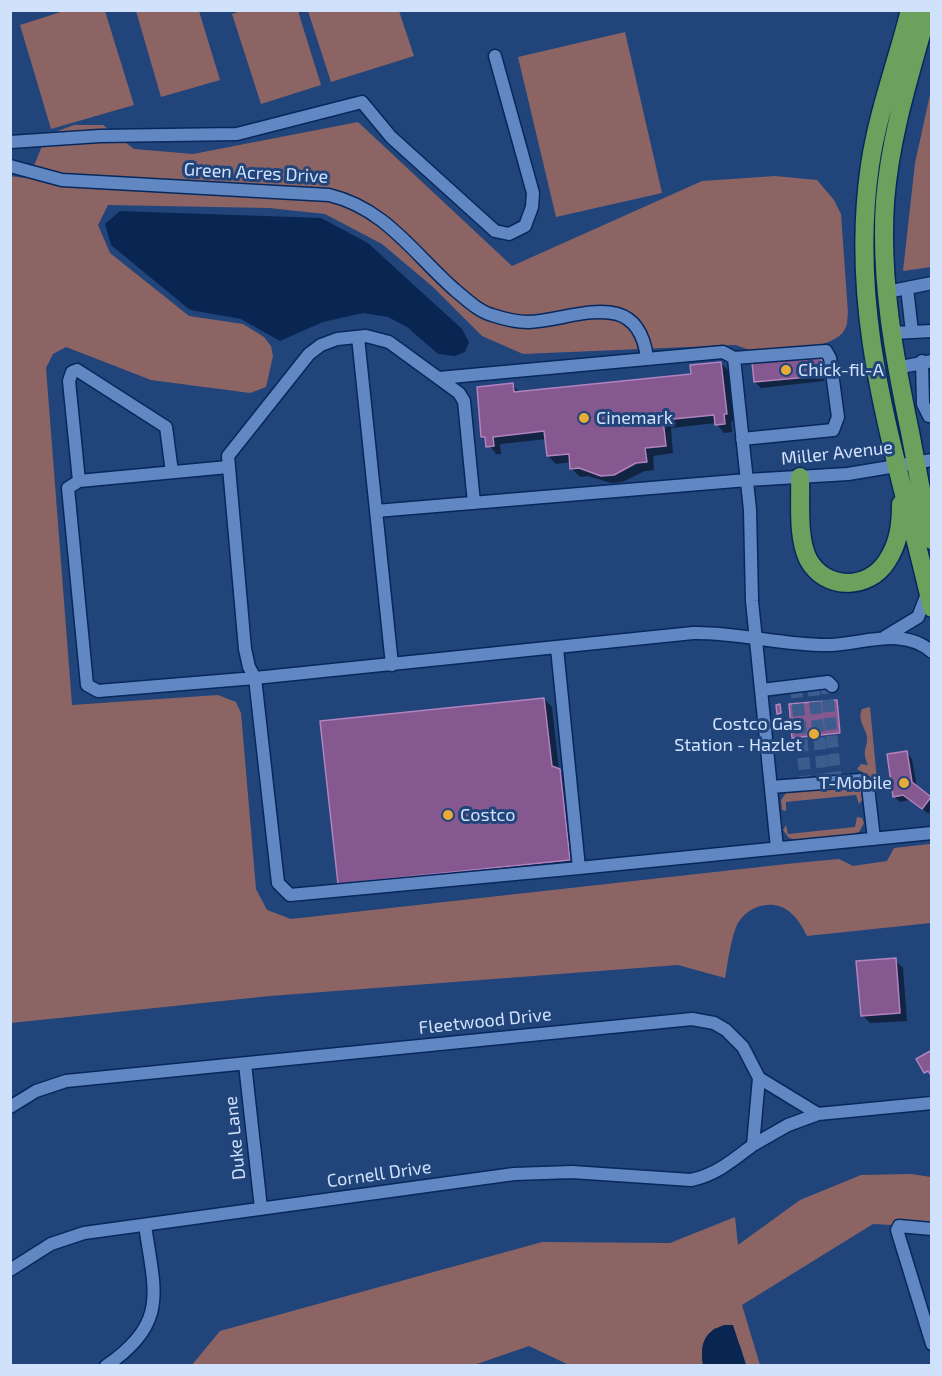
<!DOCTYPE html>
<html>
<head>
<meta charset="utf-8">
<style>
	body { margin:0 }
	#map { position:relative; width:942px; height:1376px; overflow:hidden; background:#21447a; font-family:"Exo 2",sans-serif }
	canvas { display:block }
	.frame { position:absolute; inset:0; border:12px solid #d0e1fb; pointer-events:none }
</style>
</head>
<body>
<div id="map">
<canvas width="942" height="1376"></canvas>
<div class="frame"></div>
</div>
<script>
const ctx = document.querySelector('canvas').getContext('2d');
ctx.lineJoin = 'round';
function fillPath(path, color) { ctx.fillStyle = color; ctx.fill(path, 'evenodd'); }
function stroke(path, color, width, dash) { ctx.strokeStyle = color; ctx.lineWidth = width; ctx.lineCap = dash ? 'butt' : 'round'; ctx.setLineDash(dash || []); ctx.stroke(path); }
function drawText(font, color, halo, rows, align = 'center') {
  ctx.font = font + ' "Exo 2",sans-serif'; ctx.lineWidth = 6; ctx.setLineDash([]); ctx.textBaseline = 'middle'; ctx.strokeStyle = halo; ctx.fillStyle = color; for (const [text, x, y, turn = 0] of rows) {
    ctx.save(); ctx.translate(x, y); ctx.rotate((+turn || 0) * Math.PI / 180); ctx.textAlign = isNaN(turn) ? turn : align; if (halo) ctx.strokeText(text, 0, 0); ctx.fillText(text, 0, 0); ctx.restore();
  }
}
fillPath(new Path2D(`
	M67,10L105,11L134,105L51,129L20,25Z
	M244,10L298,11L321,85L261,104L232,14Z
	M136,11H199L220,80L161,97Z
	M308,11H399L414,56L331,82Z
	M625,32L662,193L556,217L518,57Z
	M931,90V267L903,271L915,163Z
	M358,122L512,266L702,181L775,176L817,180L834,200L841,214L848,313C847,317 848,323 846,327C839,349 778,353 758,351C750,351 742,347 735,345L523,354L482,336L433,287L382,244L325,214L269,208L108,205L98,225L110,253L189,316L243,324L264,337L271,346L273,356L266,387L250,393L151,380L66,347L53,354L46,368L72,705L218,695L236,702L241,713L256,889L267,910L291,919L796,863L839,859L853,866L887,861L894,848L930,844L931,923L807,936C803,928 798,919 791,913C773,897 745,906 736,927C730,943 728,962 725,978L678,965L270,996L11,1023L10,176L25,178C37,165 39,150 47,135L74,125H103L134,149L193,154Z
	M870,707L877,780L876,787L869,776L857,769L861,764L868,765C861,750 868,747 867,737C865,726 857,721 862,709Z
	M853,786L861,791L862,800L859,804L856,795L786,802V811L782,810L781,800L786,793Z
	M857,817L862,818L864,823L859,832L853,834L796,840L789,838L783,830L786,825L788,834L855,827Z
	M911,1174L931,1177V1227L873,1224L742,1305L760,1365H746L740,1345L715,1328C701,1341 701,1348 703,1365H569L529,1346L474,1365L191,1366L220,1331L542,1242L670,1243L735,1217L738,1245L800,1200L861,1175Z`), '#8d6464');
fillPath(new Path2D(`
	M120,211L321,218L368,243L462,329L469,342L465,352L455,356L438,354L407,327L388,317L363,313L323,322L280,341L241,319L190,310L111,245L105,224Z
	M724,1325H733L746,1365H703C700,1345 703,1332 724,1325Z`), '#092652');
fillPath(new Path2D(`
	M821,356L827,362V368L823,369L824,381L761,388L755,382Z
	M721,363L729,371L734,421L731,422L732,432L724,433L716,423L671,428L673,453L653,456L654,470L645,471L622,482L611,483L588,476L580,477L572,469L571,462L556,464L548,456L547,439L500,444L501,454H496L483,437L513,385L520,393L693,375Z
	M544,699L552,707L559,770L568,779L577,867L347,892L339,884Z
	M836,701L841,734L794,737Z
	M907,753L912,759L917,788L932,799L929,814L910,800L900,802L894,796Z
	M895,960L903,968L907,1021L870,1023L862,1015Z`), '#0007');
const building = new Path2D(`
	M821,355L822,363H818L819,376L754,382L752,362Z
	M721,362L727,414H724L725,424L715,425L714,415L663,420L666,446L645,448L647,462L636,463L614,475L601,476L579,468L570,469L569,454L547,456L544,431L493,437L494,446L486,447L485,437H481L477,387L513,383L514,392L691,374L690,365Z
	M544,698L552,766L560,769L570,860L338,884L320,721Z
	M837,700L840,733L792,738L789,704Z
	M780,704L781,713L777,714L776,705Z
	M907,751L912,782L931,797L922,809L903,795L893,797L887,754Z
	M896,958L900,1013L861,1016L856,961Z
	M932,1050V1075H931L928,1071L924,1073L916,1059Z`);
fillPath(building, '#855890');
stroke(building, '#b283bf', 1.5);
stroke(new Path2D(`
	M826,682L836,781
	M813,684L824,782
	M796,686L806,784`), '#3b5c8d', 12, [12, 6]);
const minor = new Path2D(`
	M10,142L100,136L237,134L362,102L391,137L495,231L509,234L525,226L532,207L533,193L495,56
	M10,166L62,180L329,195C385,208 414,254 455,290C466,299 478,311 492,315C504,319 516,322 528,322C574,320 638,285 647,358
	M907,288L912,332
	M887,292L932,283
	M892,333L932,331
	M358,337L392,665
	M734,358L750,510L752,601L777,848
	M922,361L923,404L929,416H932
	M896,368L932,361
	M439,378L723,352L734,358L826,351L830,358L838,417L833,430L742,439
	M228,467L79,481L68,488L87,685L98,691L255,678L278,883L290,895L579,868
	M79,481L69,381L72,372L77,370L166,427L172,472
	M474,503L464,401L459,393L389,342L366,336L337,339L321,345L309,354L228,456L245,649L249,667L255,678L693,633C739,632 784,646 830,645C863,644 903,626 932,652
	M376,511L747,480L848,474L932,460
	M885,637L918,617L927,594
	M557,648L579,868L932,833
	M762,690L828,682L832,686
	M771,787L862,780L868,787L874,839
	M245,1064L261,1208
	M10,1107L36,1091L66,1081L692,1019L714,1023L726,1030L743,1047L759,1078L818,1114L932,1103
	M753,1145L788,1125L818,1114
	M932,1229L899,1226L897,1230L932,1344
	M10,1270L51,1244L84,1233L514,1174L572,1172L691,1180C716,1175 733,1160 753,1145L759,1078
	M106,1366C170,1323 154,1290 145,1225`);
const highway = new Path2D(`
	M910,10C897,62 878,112 870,165C847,323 898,457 932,608
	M928,10C910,74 890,136 885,202C880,280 894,356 910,432C917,468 923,504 932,540
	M800,477C801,502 797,536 808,559C825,591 869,590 887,561C899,543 901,524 901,504`);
stroke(minor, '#06285c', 15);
stroke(highway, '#06285c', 21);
stroke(minor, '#6288c4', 12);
stroke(highway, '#6ba15d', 18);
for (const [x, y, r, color] of [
	[786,370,6,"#e8ab37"],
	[584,418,6,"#e8ab37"],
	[814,734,6,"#e8ab37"],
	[904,783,6,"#e8ab37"],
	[448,815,6,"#e8ab37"]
]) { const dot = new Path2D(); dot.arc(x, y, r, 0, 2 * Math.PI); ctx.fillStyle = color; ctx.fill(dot); stroke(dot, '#21447a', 2); }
drawText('18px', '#d0e1fb', '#21447a', [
	["Green Acres Drive",256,173,3],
	["Miller Avenue",837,453,-6],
	["Fleetwood Drive",485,1021,-6],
	["Duke Lane",235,1138,-96],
	["Cornell Drive",379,1174,-8]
]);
drawText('18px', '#d0e1fb', '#21447a', [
	["Chick-fil-A",798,370],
	["Cinemark",596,418],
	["Costco Gas",802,724,"right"],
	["Station - Hazlet",802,745,"right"],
	["T-Mobile",892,783,"right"],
	["Costco",460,815]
], 'left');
</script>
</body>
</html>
